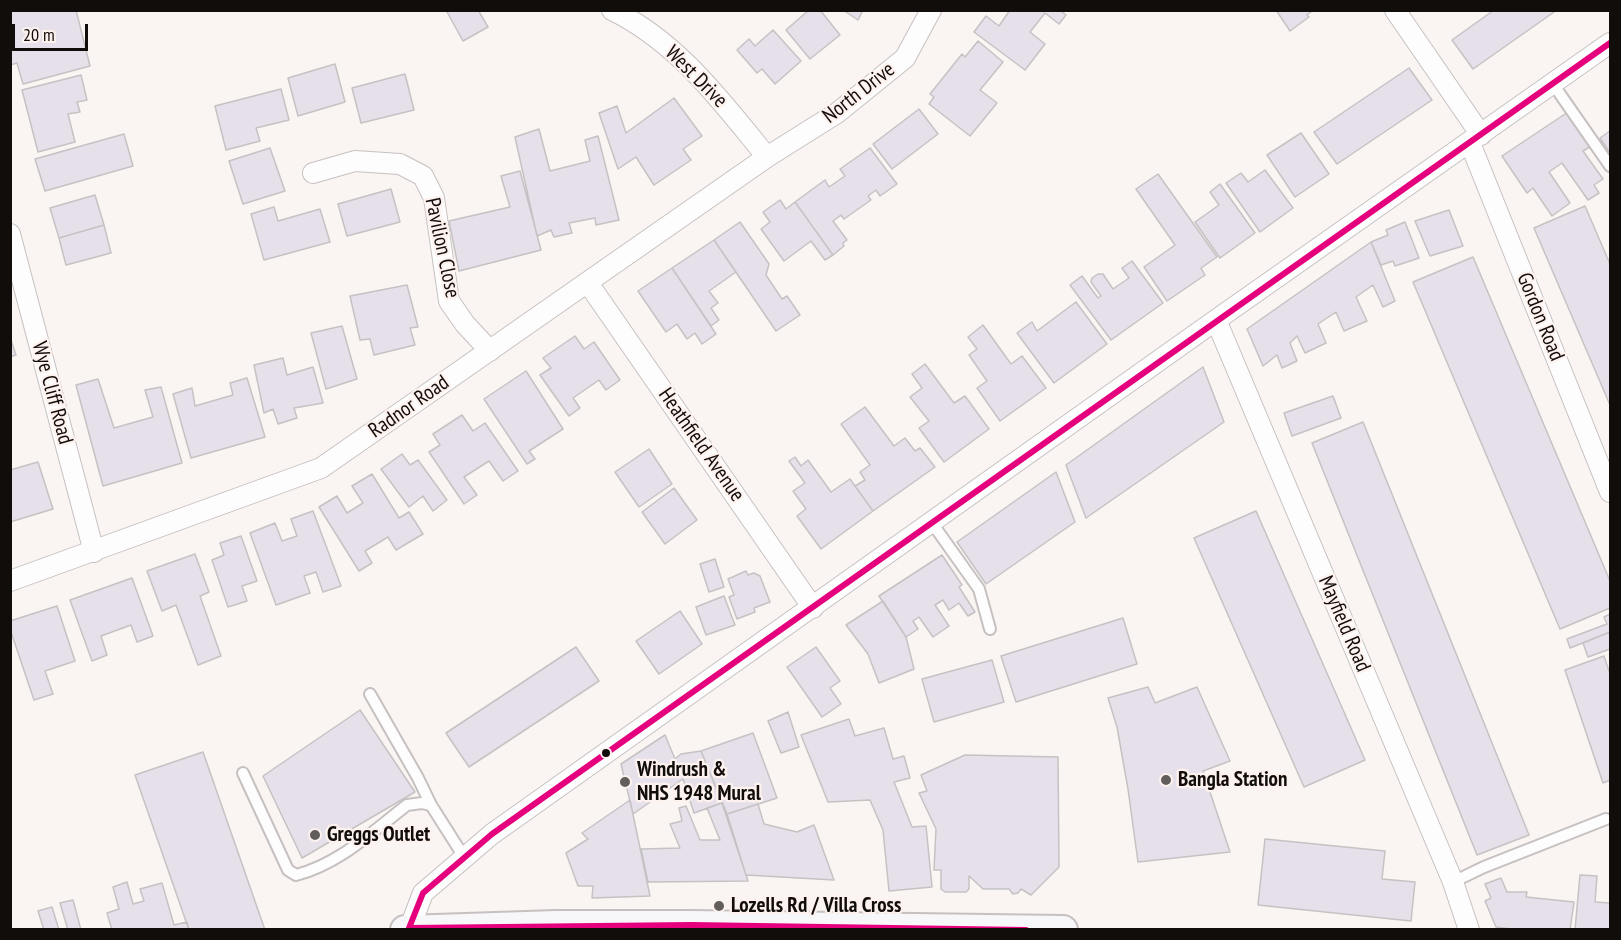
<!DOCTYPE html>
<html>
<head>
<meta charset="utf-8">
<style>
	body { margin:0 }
	#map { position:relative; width:1621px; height:940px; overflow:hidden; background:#faf4f2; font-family:"PT Sans Narrow",sans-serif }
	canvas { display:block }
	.frame { position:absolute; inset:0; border:12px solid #100d0b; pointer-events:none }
	.scale { position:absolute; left:12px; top:24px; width:76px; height:27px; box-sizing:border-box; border:3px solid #100d0b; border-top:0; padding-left:8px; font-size:18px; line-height:21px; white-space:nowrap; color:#100d0b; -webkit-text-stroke:4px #fef2ee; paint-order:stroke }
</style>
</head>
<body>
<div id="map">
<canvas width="1621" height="940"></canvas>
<div class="frame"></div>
<div class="scale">20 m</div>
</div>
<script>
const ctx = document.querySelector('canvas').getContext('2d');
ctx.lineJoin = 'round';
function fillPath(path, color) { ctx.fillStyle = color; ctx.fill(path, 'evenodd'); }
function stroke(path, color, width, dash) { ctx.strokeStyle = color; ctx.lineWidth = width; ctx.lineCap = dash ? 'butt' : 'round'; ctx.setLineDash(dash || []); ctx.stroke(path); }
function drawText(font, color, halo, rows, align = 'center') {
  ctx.font = font + ' "PT Sans Narrow",sans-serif'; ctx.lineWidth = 4.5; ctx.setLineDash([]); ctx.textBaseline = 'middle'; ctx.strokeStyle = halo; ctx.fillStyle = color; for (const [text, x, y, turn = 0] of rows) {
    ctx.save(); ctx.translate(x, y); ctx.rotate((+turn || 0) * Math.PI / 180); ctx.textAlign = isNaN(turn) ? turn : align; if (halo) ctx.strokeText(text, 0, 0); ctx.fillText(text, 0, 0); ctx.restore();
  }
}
const building = new Path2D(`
	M10,10H76L90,66L23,84L17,63L10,65Z
	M446,10H478L488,27L463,41Z
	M809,10H820L840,35L810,59L786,30Z
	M843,10H863L858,20Z
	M1010,10H1060L1066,15L1059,24L1045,13L1030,32L1045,44L1025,70L974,32L986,16L999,26Z
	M1276,10H1312V11L1307,15L1309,17L1290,31Z
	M1494,10H1557L1473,69L1452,40Z
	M773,30L801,61L775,84L762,69L757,73L737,50L749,39L755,46Z
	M978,41L1003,62L980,90L997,103L970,136L929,104L934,97L930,94L962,54L965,57Z
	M335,64L345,102L298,116L288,78Z
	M1409,68L1432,100L1337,164L1314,132Z
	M405,74L414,110L361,123L352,88Z
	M81,75L87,100L77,102L80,112L68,114L75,142L38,152L22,90Z
	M281,89L289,120L256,128L260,141L226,150L215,106Z
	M674,98L702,136L683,149L691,160L654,185L636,157L618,169L599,113L617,106L626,133Z
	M919,109L938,134L892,169L873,144Z
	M1568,112L1591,146L1583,151L1603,179L1594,185L1599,193L1588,200L1562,163L1549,172L1570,203L1552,216L1533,188L1527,193L1502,156Z
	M539,129L550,171L590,161L585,140L598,136L619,220L596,225L595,218L569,223L572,233L554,237L551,230L537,236L515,137Z
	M1610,131V153L1600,138Z
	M1301,133L1329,174L1295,197L1267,155Z
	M124,134L133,166L45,191L35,159Z
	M270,148L285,191L243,204L229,161Z
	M870,148L897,184L880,196L876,190L868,196L871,200L844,219L841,215L833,221L847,240L843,243L844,246L833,255L795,202L825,180L829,187L845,176L840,169Z
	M1265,170L1293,208L1260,232L1226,183L1241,173L1248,182Z
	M520,171L541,250L459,271L449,221L510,207L501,176Z
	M1158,174L1217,257L1201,268L1205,275L1167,301L1144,267L1175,245L1136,189Z
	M1220,184L1255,233L1220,258L1195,222L1219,205L1210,192Z
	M391,189L400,222L347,236L338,204Z
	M95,195L104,225L59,238L50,208Z
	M780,200L786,209L795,202L833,255L825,260L811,241L784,261L761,229L770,222L763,212Z
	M1585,206L1610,264V405L1534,228Z
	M274,207L278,221L320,209L330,242L264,260L251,214Z
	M1449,210L1463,246L1430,256L1415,221Z
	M740,222L769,264L766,275L782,299L787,296L800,315L776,331L714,240Z
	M1405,222L1419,258L1395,266L1393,261L1381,265L1371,242L1388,235L1386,230Z
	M104,225L111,253L66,265L59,238Z
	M714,240L736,272L709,291L718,303L711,308L719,320L711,326L672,268Z
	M1371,242L1395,301L1383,307L1373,285L1356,297L1367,321L1344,331L1336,312L1318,324L1326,343L1305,353L1297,336L1290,343L1297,361L1282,368L1277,355L1263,366L1247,329Z
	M1473,257L1610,581V608L1560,629L1413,282Z
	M1132,261L1163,303L1111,340L1070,285L1082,276L1098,298L1101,296L1091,282L1092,278L1098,274H1103L1113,289L1129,278L1122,268Z
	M672,268L716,334L702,344L695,333L687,339L677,324L666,332L638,291Z
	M407,285L418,327L410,328L415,345L374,355L370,339L360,340L350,296Z
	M1076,302L1107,344L1054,383L1017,333L1032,322L1037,331Z
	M983,325L1011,364L1022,356L1046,388L1000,421L977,388L987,381L969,355L977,349L968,337Z
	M342,326L357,379L326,389L311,333Z
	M575,336L584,349L594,342L620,380L606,390L599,380L573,398L580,408L569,416L540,375L551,368L543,358Z
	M10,337L16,355L10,357Z
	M283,358L287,375L313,367L323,403L294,408L297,418L278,424L273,409L264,413L254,365Z
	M925,364L954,403L965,396L989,429L944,462L919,428L929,421L910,397L922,388L912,374Z
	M1203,367L1224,422L1086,518L1066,465Z
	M526,371L563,429L529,451L535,459L527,464L484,399Z
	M247,378L265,437L191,458L173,394L192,388L195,406L233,395L230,383Z
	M98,379L114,428L153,417L145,390L161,387L182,463L103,486L76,385Z
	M1333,396L1341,418L1292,436L1284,413Z
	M865,407L894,446L905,438L915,451L920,448L935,467L873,511L855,486L865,480L860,472L870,465L841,424Z
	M462,415L473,431L485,423L518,471L503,481L489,461L464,477L477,495L464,504L429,452L440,445L433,434Z
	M1363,422L1529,835L1477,855L1312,443Z
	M649,449L672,484L639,507L615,472Z
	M402,454L410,465L418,460L447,500L433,511L423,496L409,507L381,469Z
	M795,457L801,466L808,460L831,492L850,479L873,511L821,549L797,516L806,509L793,491L805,483L789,461Z
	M38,462L53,509L10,522V470Z
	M1056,472L1075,522L986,584L957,542Z
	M372,474L399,518L409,512L423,534L396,550L388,537L365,551L372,563L359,571L319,507L337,496L347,513L363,503L352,486Z
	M674,488L697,520L665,544L642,512Z
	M313,511L341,586L323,592L316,572L304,576L310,593L276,605L250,533L275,523L282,541L297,536L291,519Z
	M1256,511L1365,760L1304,787L1194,538Z
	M241,536L257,581L242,586L247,601L228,607L212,560L224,555L220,543Z
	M195,554L209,592L200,596L221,656L198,665L176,605L162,611L147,571Z
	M942,555L962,585L959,587L975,612L968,616L959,603L949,610L943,600L935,605L949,626L933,637L919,617L913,621L918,629L906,637L879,596Z
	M715,559L724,587L709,592L700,564Z
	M746,571L748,575L754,573L760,576L770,602L754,608L755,612L737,619L729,597L734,595L728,579Z
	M132,578L153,636L137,642L131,625L101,636L107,655L92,661L70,600Z
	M724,596L735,625L706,635L696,607Z
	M883,601L906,637L914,669L879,683L868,654L846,625Z
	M57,606L75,661L45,671L53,694L34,700L10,629V621Z
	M680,611L702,644L659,674L636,641Z
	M1610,614V632L1570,648L1567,639L1607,624L1604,617Z
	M1123,618L1137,664L1016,702L1001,656Z
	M1610,632V649L1588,657L1583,643Z
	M576,647L599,681L469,767L446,733Z
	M816,647L840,681L830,688L841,704L822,717L787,667Z
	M1604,656L1610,674V780L1603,783L1565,670Z
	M992,660L1004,702L934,722L922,679Z
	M1148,687L1155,703L1197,687L1230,761L1203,771L1230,852L1138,862L1128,789L1117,727L1108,698Z
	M360,710L415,792L302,858L263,776Z
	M788,712L799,747L781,753L768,721Z
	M849,719L855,736L884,728L893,759L904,756L910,778L894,782L912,827L926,826L932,887L889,891L883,830L870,800L828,802L801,735Z
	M753,733L777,798L727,814L701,751Z
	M665,735L675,759L681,754L701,751L722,803L694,813L683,779L633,814L621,764Z
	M203,752L265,930H189L135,775Z
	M965,755L1058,757L1059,867L1031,895L1021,889L1018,893L1013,894L1009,889H983L969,876V889L966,892H945L941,889V870H934L936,829L919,793L927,791L921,775Z
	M630,800L650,896L592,898L593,886H578L566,853L588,839L582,833Z
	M722,803L748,881L648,882L641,849L680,848L670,824L682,821L679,808L686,806L700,840H720L707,808Z
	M758,804L764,824L797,832L814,825L834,880L746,875L727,814Z
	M1265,839L1385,851L1382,879L1415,882L1411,921L1258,905Z
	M1580,875L1597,876L1595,902L1610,903V930H1575Z
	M1501,878L1507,892H1527L1526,897L1574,902L1570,930H1518L1496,927L1485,901L1491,898L1485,884Z
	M127,882L133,904L144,901L140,889L162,883L174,925L187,922L189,930H112L107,913L119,909L113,887Z
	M73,900L81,930H68L60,903Z
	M52,907L59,930H44L38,911Z`);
fillPath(building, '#e6e0eb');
stroke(building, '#c5c2c3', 1.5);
const service = new Path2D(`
	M1553,84L1610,166
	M932,523L979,589L990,629
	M370,694L418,778L431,805
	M243,773L288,870L296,875C339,864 372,832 407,805L422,803L431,805L464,857
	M1453,882L1484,867L1606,819`);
const minor = new Path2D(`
	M612,10C678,42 722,102 767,157
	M1395,10L1481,135
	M1470,143L1610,492
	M313,173L355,161L400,164L423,176L434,198L449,301L465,324L490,351
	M10,234L94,552
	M588,283L813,608
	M1216,320L1453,882L1469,930
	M10,581L321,468L767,157L837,113L905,58L931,10
	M409,930L423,893L492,834L1216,320L1610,43`);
const secondary = new Path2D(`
	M405,930L556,925H691L1063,930`);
stroke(service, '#c6c1c0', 14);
stroke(minor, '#c6c1c0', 22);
stroke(secondary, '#c6c1c0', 32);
stroke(service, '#fefdfd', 10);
stroke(minor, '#fefdfd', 20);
stroke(secondary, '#f7f6f8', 28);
stroke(new Path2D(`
	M1026,930L691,925L409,928L423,893L492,834L1610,43`), '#e5007d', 6);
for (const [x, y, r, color] of [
	[606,753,5,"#100d0b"],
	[1166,780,6,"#625e5c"],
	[625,782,6,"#625e5c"],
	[315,835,6,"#625e5c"],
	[719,906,6,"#625e5c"]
]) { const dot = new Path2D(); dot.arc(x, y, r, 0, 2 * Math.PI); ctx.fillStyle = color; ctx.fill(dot); stroke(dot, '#fef2ee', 2); }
drawText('21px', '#100d0b', '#fef2ee', [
	["West Drive",696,77,45],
	["North Drive",859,93,-38],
	["Pavilion Close",442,248,78],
	["Gordon Road",1540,317,68],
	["Wye Cliff Road",52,393,75],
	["Radnor Road",409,407,-35],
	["Heathfield Avenue",701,445,55],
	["Mayfield Road",1344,624,67]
]);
drawText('bold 21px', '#100d0b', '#fef2ee', [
	["Windrush &",637,770],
	["NHS 1948 Mural",637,794],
	["Bangla Station",1178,780],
	["Greggs Outlet",327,835],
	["Lozells Rd / Villa Cross",731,906]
], 'left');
</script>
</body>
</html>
